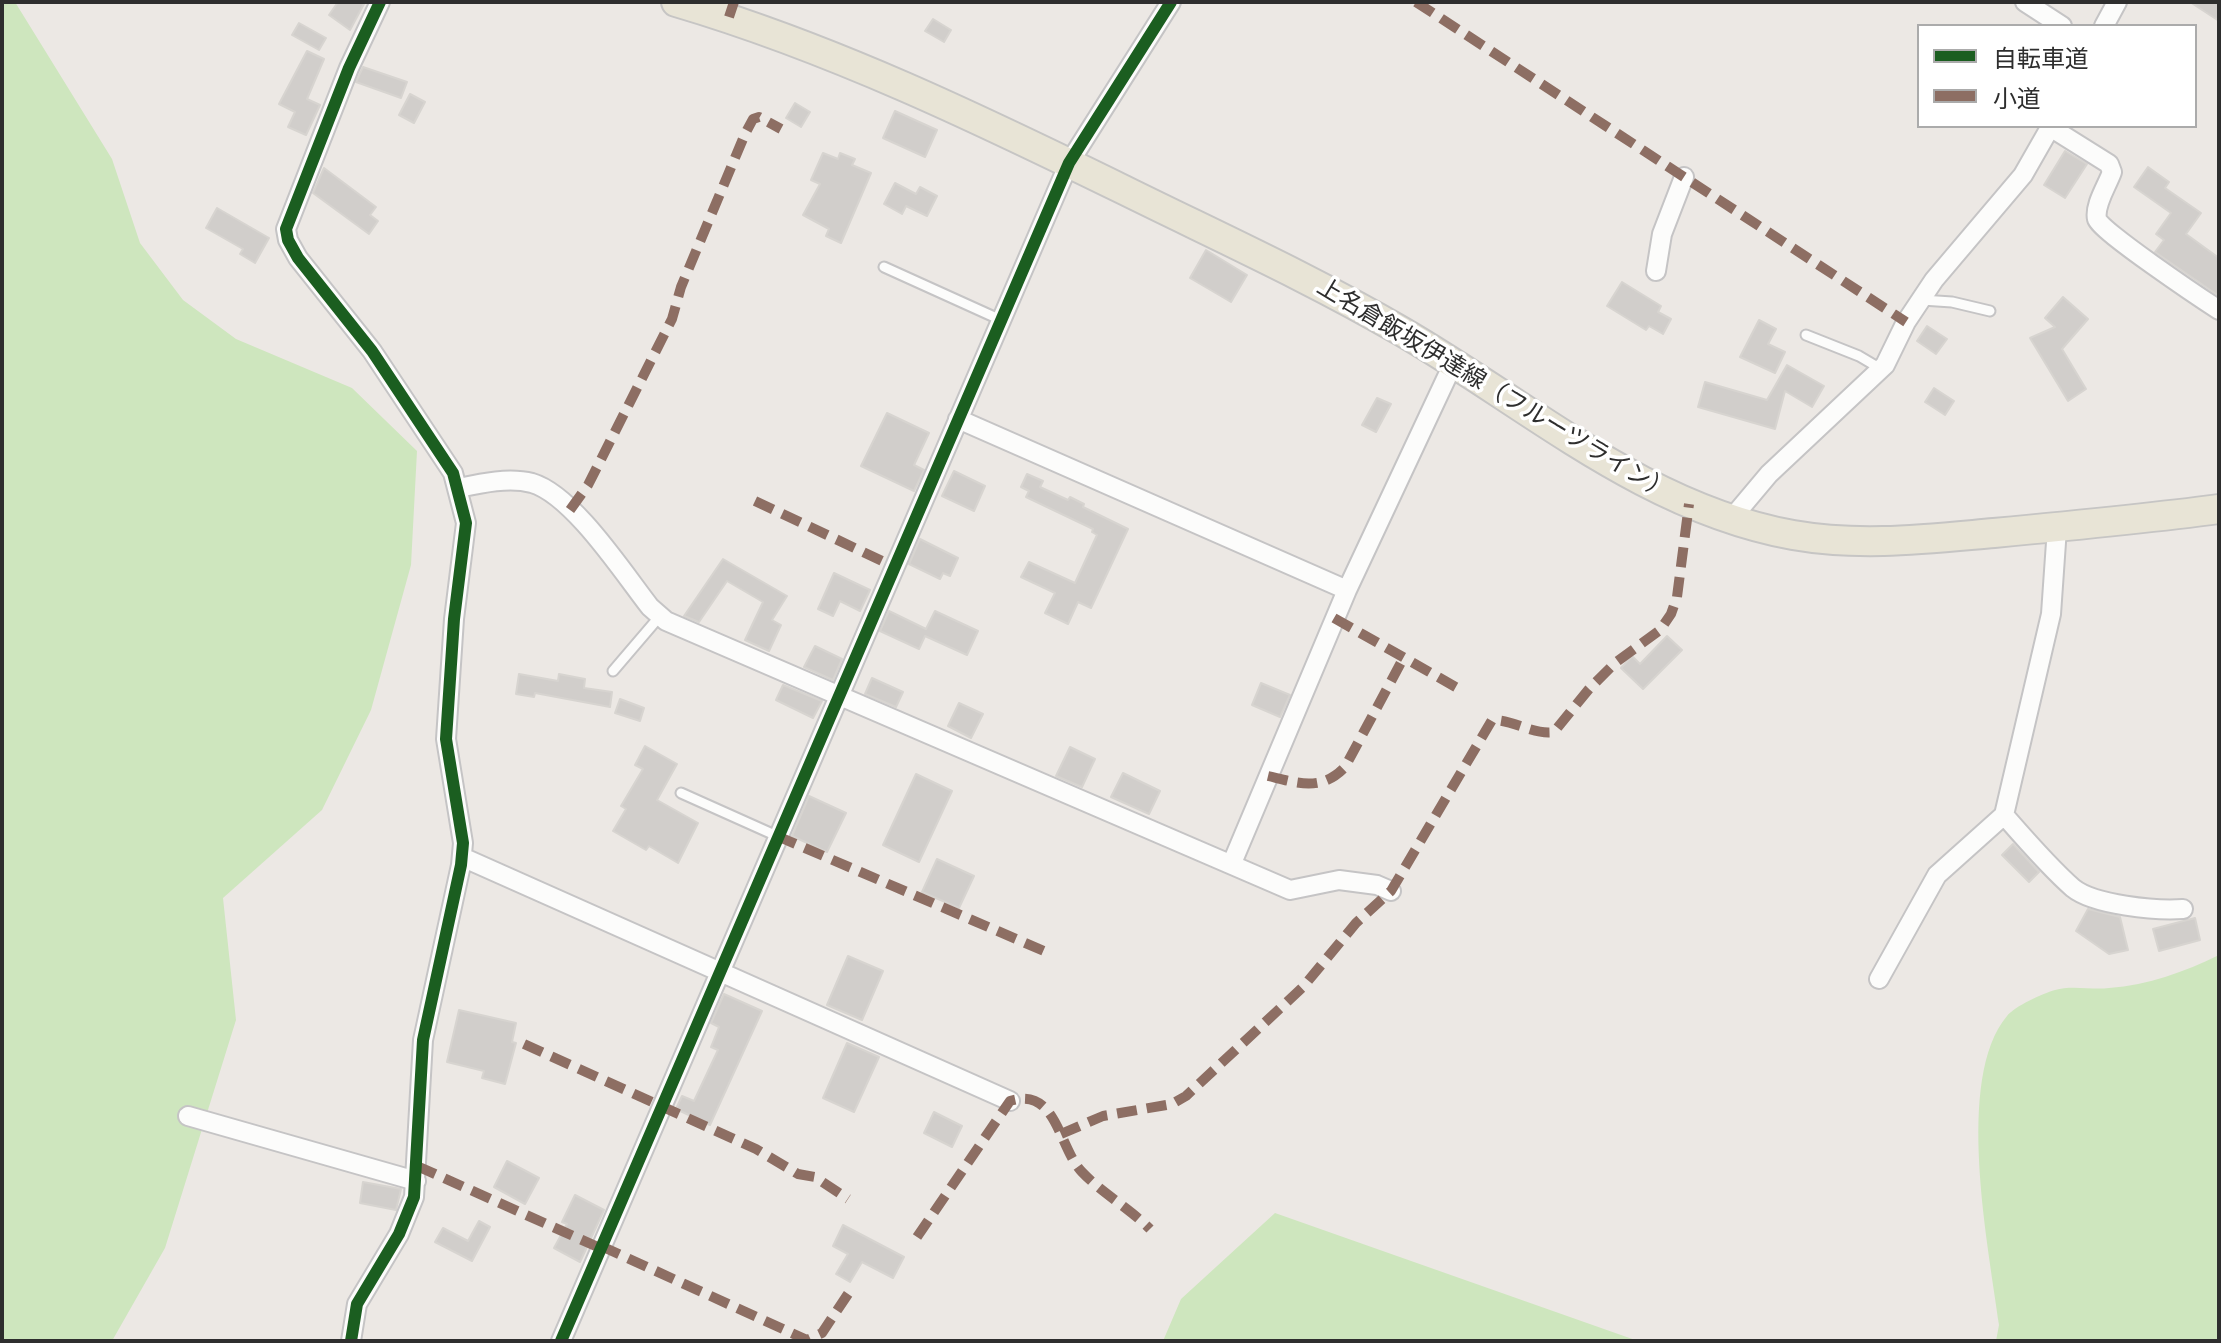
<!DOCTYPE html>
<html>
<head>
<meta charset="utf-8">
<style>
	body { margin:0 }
	#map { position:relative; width:2221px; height:1343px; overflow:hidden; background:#ece8e4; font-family:"PT Sans Narrow","Noto Sans JP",sans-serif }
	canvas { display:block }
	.frame { position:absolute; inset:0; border:4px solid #2e2e2e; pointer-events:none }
	.legend { position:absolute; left:1917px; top:24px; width:280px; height:104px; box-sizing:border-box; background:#fff; border:2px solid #ababab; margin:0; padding:10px 14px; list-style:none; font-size:24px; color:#2e2e2e }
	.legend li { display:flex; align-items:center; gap:16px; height:40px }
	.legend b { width:40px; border:2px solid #ababab }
</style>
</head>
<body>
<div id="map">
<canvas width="2221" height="1343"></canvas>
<div class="frame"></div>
<ul class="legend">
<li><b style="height:10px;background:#1b5e20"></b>自転車道</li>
<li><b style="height:10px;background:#8d6e63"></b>小道</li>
</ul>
</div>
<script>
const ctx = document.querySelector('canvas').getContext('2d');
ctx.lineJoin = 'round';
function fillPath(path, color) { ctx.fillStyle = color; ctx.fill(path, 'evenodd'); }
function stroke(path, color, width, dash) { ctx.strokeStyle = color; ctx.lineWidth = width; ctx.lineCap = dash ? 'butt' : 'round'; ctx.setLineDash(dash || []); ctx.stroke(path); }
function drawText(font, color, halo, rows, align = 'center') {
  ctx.font = font + ' "PT Sans Narrow","Noto Sans JP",sans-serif'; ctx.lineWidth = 7; ctx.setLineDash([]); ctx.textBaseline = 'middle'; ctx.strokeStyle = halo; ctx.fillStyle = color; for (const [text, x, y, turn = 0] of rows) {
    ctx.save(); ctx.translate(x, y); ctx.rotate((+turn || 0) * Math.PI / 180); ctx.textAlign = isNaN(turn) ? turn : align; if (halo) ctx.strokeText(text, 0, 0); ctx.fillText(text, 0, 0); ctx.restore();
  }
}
fillPath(new Path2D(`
	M2,2H15L112,159L140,243L183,300L236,339L352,388L417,451L411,565L371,710L322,810L223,898L236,1020L165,1248L112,1341H2Z
	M2219,955V1341H1996L1999,1325C1989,1248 1954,1079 2007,1016C2015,1006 2042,994 2055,990C2071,985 2092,990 2109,988C2149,985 2184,972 2219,955Z
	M1275,1213L1638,1341H1163L1181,1299Z`), '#cee6be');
const building = new Path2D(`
	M338,2H365L350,30L329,15Z
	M2190,2H2219V21Z
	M933,19L951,30L944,42L925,31Z
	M299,23L326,38L319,50L292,35Z
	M307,51L324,59L307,99L320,105L306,135L288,127L295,112L279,104Z
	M363,67L407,82L401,98L356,82Z
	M410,94L425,102L414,123L399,115Z
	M795,103L810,112L801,127L786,118Z
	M895,111L937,130L925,157L883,138Z
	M2065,151L2087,164L2065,198L2044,185Z
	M823,153L838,159L840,153L855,159L852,165L871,173L841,243L826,236L829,229L803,215L820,184L811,180Z
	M2148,167L2169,182L2165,188L2201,213L2186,234L2219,258V296L2155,252L2164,240L2156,234L2171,213L2134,187Z
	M324,168L376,207L370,215L378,221L369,234L313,193Z
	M895,183L916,194L920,187L937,196L927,216L906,206L902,214L884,204Z
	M217,208L269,238L255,263L240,254L243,249L206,228Z
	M1206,250L1247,275L1231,302L1190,278Z
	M1622,282L1661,306L1658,312L1671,319L1663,334L1649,326L1646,330L1607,306Z
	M2063,297L2088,319L2062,349L2086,389L2068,401L2030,338L2055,327L2045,318Z
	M1759,320L1776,329L1768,344L1785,352L1775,373L1740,357Z
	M1927,326L1947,339L1936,354L1917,341Z
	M1787,365L1824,386L1812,407L1785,391L1775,429L1698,407L1705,382L1767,400Z
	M1934,388L1954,401L1945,415L1925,402Z
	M1377,398L1391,404L1376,432L1362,425Z
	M887,413L929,433L914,465L924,470L914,491L861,466Z
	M954,471L985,486L974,511L942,496Z
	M1027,474L1043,481L1040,487L1068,500L1070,497L1084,504L1083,507L1128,529L1091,608L1078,602L1068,624L1045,613L1055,593L1021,577L1029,562L1075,583L1097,535L1092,532L1093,529L1026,497L1029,491L1021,487Z
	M920,539L958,558L950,576L943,573L940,579L909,564Z
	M723,559L787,596L772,620L781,625L769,651L745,640L763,602L727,581L699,622L684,616Z
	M834,573L870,590L860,611L840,601L833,616L818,609Z
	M889,611L926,629L935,611L978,631L967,655L925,636L919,649L880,631Z
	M1667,636L1682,650L1643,689L1621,668L1632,656L1640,664Z
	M815,646L842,659L833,680L804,667Z
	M519,674L558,681L559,674L585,679L584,688L612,692L610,707L535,693L534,697L516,694Z
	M872,678L903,692L896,707L865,694Z
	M1261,683L1290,695L1280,717L1252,705Z
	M783,685L822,701L813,718L776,700Z
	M620,699L644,708L640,721L615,713Z
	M959,703L983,714L971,738L948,726Z
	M645,746L677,764L657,800L698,823L678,863L649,846L646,850L613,831L626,809L621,806L643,769L635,765Z
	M1070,747L1095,759L1082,787L1056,776Z
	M1123,773L1160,791L1149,814L1111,797Z
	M916,774L952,791L919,862L883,845Z
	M809,796L846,813L827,852L792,836Z
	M2013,844L2039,872L2029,882L2002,855Z
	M937,859L974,876L959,908L922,892Z
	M2088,909L2120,917L2128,950L2109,954L2076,931Z
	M2195,918L2200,940L2159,951L2153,929Z
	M848,956L883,971L862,1020L827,1005Z
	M724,994L762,1011L710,1125L676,1109L682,1096L694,1101L718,1050L711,1047L719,1027L711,1023Z
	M459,1010L516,1023L512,1042L516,1043L505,1084L482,1078L484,1071L447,1062Z
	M847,1043L879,1057L854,1112L823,1098Z
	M934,1112L962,1126L952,1147L924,1133Z
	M507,1161L539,1178L525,1204L494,1187Z
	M363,1182L401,1189L396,1210L360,1203Z
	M575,1195L604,1210L580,1262L554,1248L567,1224L562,1222Z
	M479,1221L490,1227L472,1261L435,1242L443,1228L468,1241Z
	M843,1225L904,1257L893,1278L862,1262L850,1282L836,1274L848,1254L833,1246Z`);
fillPath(building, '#d1cecb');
stroke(building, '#d7d4d0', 2);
const lane = new Path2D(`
	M884,267L1001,320
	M1922,300L1952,302L1990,311
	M1806,335L1859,356L1881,369
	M613,671L660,616
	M681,793L777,836`);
const street = new Path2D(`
	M2025,2L2062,26
	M2104,26L2117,2
	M2050,127L2109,164L2112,172C2107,186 2094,205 2097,219C2099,230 2202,299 2219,310
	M1656,271L1662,234L1684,177
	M958,419L1347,590
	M459,488C482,483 509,477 532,483C573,495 624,574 650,607L666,621L1290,890L1339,880L1377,885L1391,891
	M1732,518L1769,474L1885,365L1906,322L1934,280L2023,175L2051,126
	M2057,528L2051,614L2004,815C2025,839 2049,867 2073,888C2094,905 2156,911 2183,909
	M462,857L1010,1101
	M1232,863L1347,590L1453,364
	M1879,979L1937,875L2004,815
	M188,1116L416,1181
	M351,1341L357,1304L399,1234L414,1197L423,1040L461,865L463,843L446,739L454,619L466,523L453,473L372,351L298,258L288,240L286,229L349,68L380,2
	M561,1341L1069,163L1171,2`);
const primary = new Path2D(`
	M676,2C832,48 979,119 1124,190C1217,236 1312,279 1401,331C1529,405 1644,508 1793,535C1861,547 1926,539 1994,533C2069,526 2144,519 2219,509`);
stroke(lane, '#c5c4c5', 13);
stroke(street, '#c5c4c5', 22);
stroke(primary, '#c6c5c4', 32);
stroke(lane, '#fcfcfb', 9);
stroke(street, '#fcfcfb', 18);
stroke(primary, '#e8e4d6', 28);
stroke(new Path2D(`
	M1416,2L1906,322
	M729,17L734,2
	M755,501L895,567
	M570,510L588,485L672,319L681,287L745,134L753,119L759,117L781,129
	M1334,618L1461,690
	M1268,776C1298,783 1321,792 1345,767L1404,657
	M777,836L1044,951
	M524,1044L756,1149L798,1174L815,1177L848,1199
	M1061,1134L1103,1116L1172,1104L1186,1096L1303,987L1356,923L1391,891L1492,720C1514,720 1533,735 1554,732L1589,689L1615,663L1660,630L1671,614L1677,597L1689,504
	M417,1166L600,1248
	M917,1237L1010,1101C1057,1086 1058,1147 1082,1172C1102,1193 1129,1208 1150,1229
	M601,1246L807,1340L822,1333L850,1291`), '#8d6e63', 10, [20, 10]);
stroke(new Path2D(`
	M351,1341L357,1304L399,1234L414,1197L423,1040L461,865L463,843L446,739L454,619L466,523L453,473L372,351L298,258L288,240L286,229L349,68L380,2
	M561,1341L1069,163L1171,2`), '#1b5e20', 12);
drawText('24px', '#2e2e2e', '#fff', [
	["上名倉飯坂伊達線（フルーツライン）",1494,390,31]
]);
</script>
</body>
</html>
